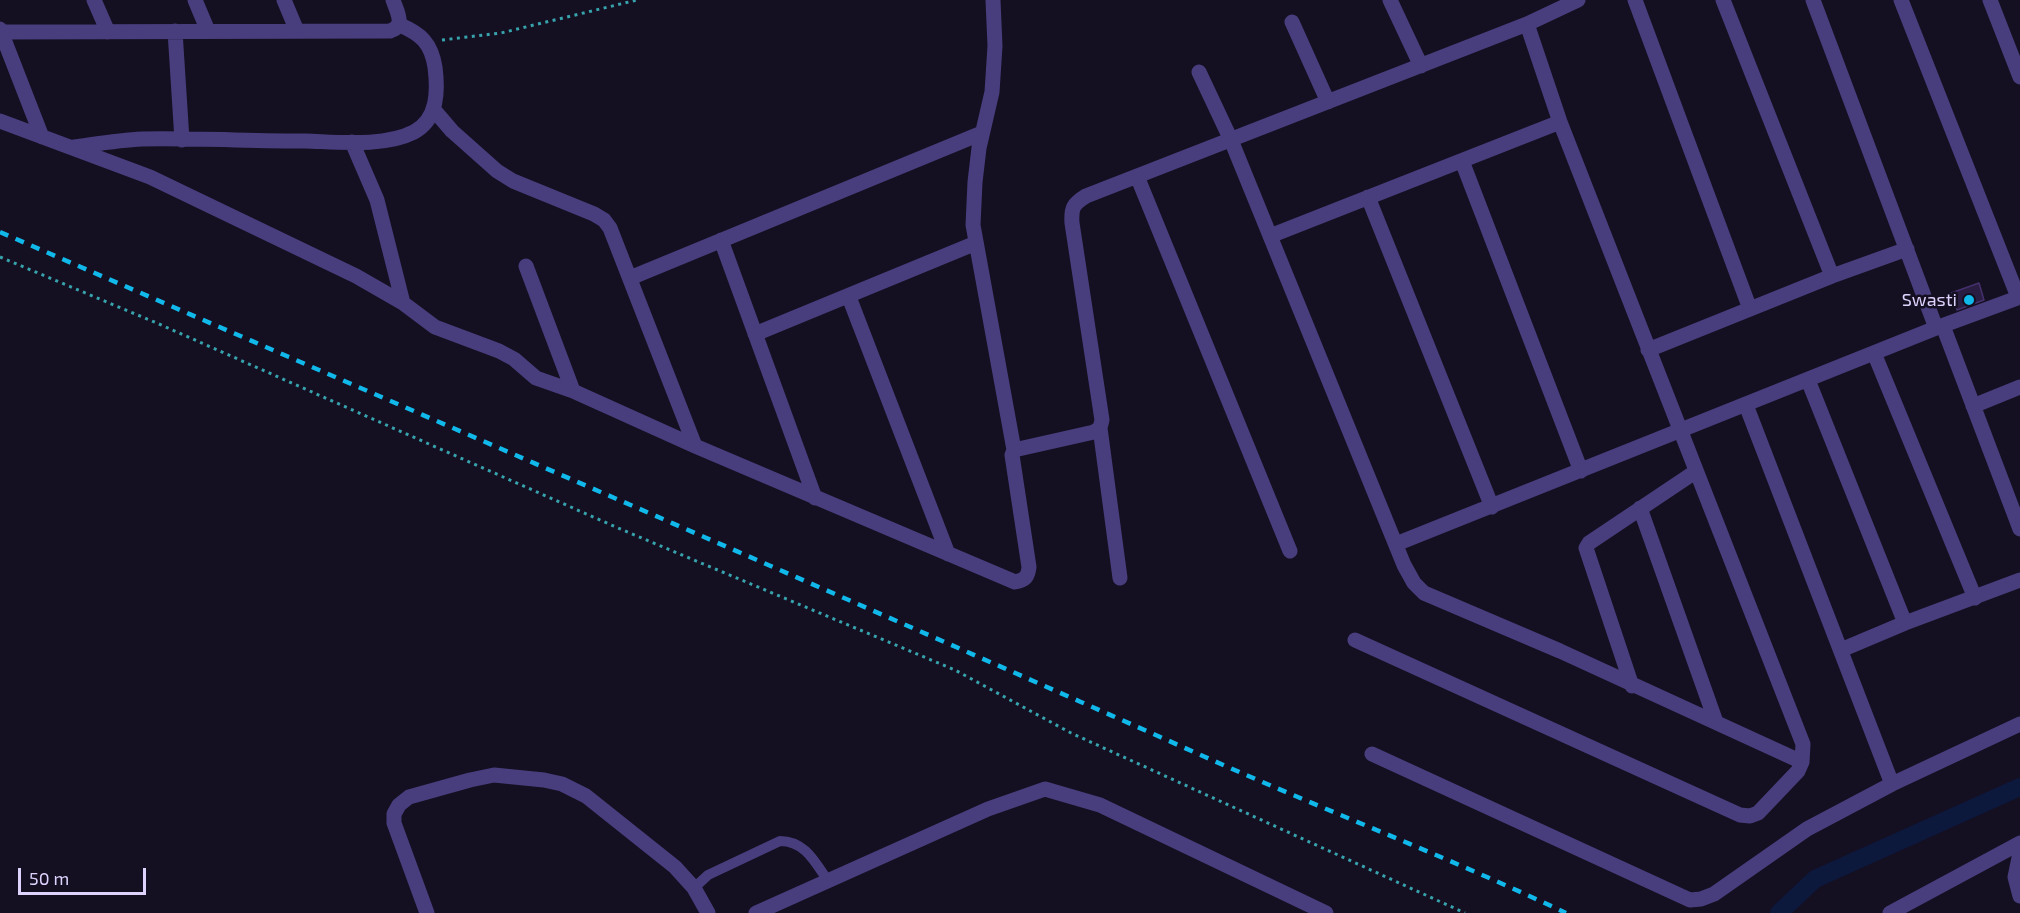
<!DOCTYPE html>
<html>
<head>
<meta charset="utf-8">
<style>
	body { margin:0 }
	#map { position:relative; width:2020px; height:913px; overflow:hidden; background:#150f22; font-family:"Exo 2",sans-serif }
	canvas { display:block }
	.scale { position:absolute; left:18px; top:868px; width:128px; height:27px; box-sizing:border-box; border:3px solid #ddd3fc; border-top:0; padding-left:8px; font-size:18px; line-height:21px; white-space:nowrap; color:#ddd3fc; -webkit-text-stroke:4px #150f22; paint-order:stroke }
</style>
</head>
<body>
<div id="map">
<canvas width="2020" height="913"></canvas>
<div class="scale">50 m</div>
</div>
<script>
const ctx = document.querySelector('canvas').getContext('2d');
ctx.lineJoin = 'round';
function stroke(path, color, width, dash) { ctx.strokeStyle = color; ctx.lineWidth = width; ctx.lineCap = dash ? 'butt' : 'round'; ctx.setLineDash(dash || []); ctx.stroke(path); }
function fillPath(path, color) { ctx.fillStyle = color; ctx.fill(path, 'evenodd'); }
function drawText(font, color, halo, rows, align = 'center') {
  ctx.font = font + ' "Exo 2",sans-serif'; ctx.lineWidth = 5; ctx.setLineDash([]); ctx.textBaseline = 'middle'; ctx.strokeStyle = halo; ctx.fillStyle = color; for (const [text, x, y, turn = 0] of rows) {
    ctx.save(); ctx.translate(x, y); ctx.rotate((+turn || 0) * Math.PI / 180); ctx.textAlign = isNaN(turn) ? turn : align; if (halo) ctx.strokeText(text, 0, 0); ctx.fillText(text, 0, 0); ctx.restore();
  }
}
stroke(new Path2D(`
	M1779,913L1815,879L2020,787`), '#0d183d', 18);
const building = new Path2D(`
	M1979,283L1984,300L1957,310L1951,293Z`);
fillPath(building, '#291d41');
stroke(building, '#44306c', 1.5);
stroke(new Path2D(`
	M442,40L501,33L637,0
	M0,257L159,324L618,528L955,670L1071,733L1465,913`), '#37a3ac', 3, [3, 4.5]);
stroke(new Path2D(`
	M694,888L708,875L780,841C805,841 815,862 828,881`), '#493e7d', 10);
stroke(new Path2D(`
	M94,0L108,32
	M195,0L208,31
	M284,0L297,31
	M993,0L995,46L992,92L979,148L975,182L973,225L1014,450
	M1390,0L1421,66
	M1635,0L1750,309
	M1723,0L1832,276
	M1813,0L1936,328
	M1901,0L2018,297
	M1990,0L2020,77
	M1292,22L1328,102
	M0,29L42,137
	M175,31L182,140
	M1,32L390,31C406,26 397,12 393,0
	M1199,72L1231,140L1404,565L1414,583L1424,593L1560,651L1802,762
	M434,110L452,131L497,171L513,181L594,214L604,220L610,228L695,446
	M0,121L150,177L356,276L403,303L435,327L499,351L514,359L536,378L573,391L695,446L1015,582C1025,580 1028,577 1029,567L1012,455L1014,450L1094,432L1100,428L1102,420L1072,223C1071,208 1073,204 1086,196L1527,24L1578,0
	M352,142L377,200L403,303
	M74,147C96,144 119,140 142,139C196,138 251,141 306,141C338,142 385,147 414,132C438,119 438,91 435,67C431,43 421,34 400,25
	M1462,161L1581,471
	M1137,176L1290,551
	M1368,197L1492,507
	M1270,236L1560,122
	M721,240L815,498
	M526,266L573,391
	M630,278L982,133
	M849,297L948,554
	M1943,326L2020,529
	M755,334L976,243
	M1648,350L1832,276L1907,249
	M1874,353L1975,598
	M1808,380L1905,623
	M1746,405L1892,784
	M1973,406L2020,387
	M1100,428L1120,578
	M1640,508L1716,722
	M1396,544L1936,328L2020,297
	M1355,640L1740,815L1750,816L1758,813L1798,771L1802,762L1803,744L1560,122L1527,24
	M1841,650L1905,623L2020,580
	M1632,686L1586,548L1589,543L1695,472
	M1372,754L1690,900L1701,899L1714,894L1807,829L1892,784L2020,724
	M2020,853L2015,877L2020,896
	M427,913L394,823V814L399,805L409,797L470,780L494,775L544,780L562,784L586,796L675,867L694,888L708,913
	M756,913L988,809L1045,789L1100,805L1326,913
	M1890,913L2020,843`), '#493e7d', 15);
stroke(new Path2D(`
	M0,232C404,407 809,581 1212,760C1329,812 1450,858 1566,913`), '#11b8ea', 4.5, [9, 8]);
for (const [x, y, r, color] of [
	[1969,300,6,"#11b8ea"]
]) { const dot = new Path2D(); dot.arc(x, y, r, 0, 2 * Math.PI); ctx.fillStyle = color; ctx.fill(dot); stroke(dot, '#150f22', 2); }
drawText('18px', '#ddd3fc', '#150f22', [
	["Swasti",1957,300]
], 'right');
</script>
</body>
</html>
